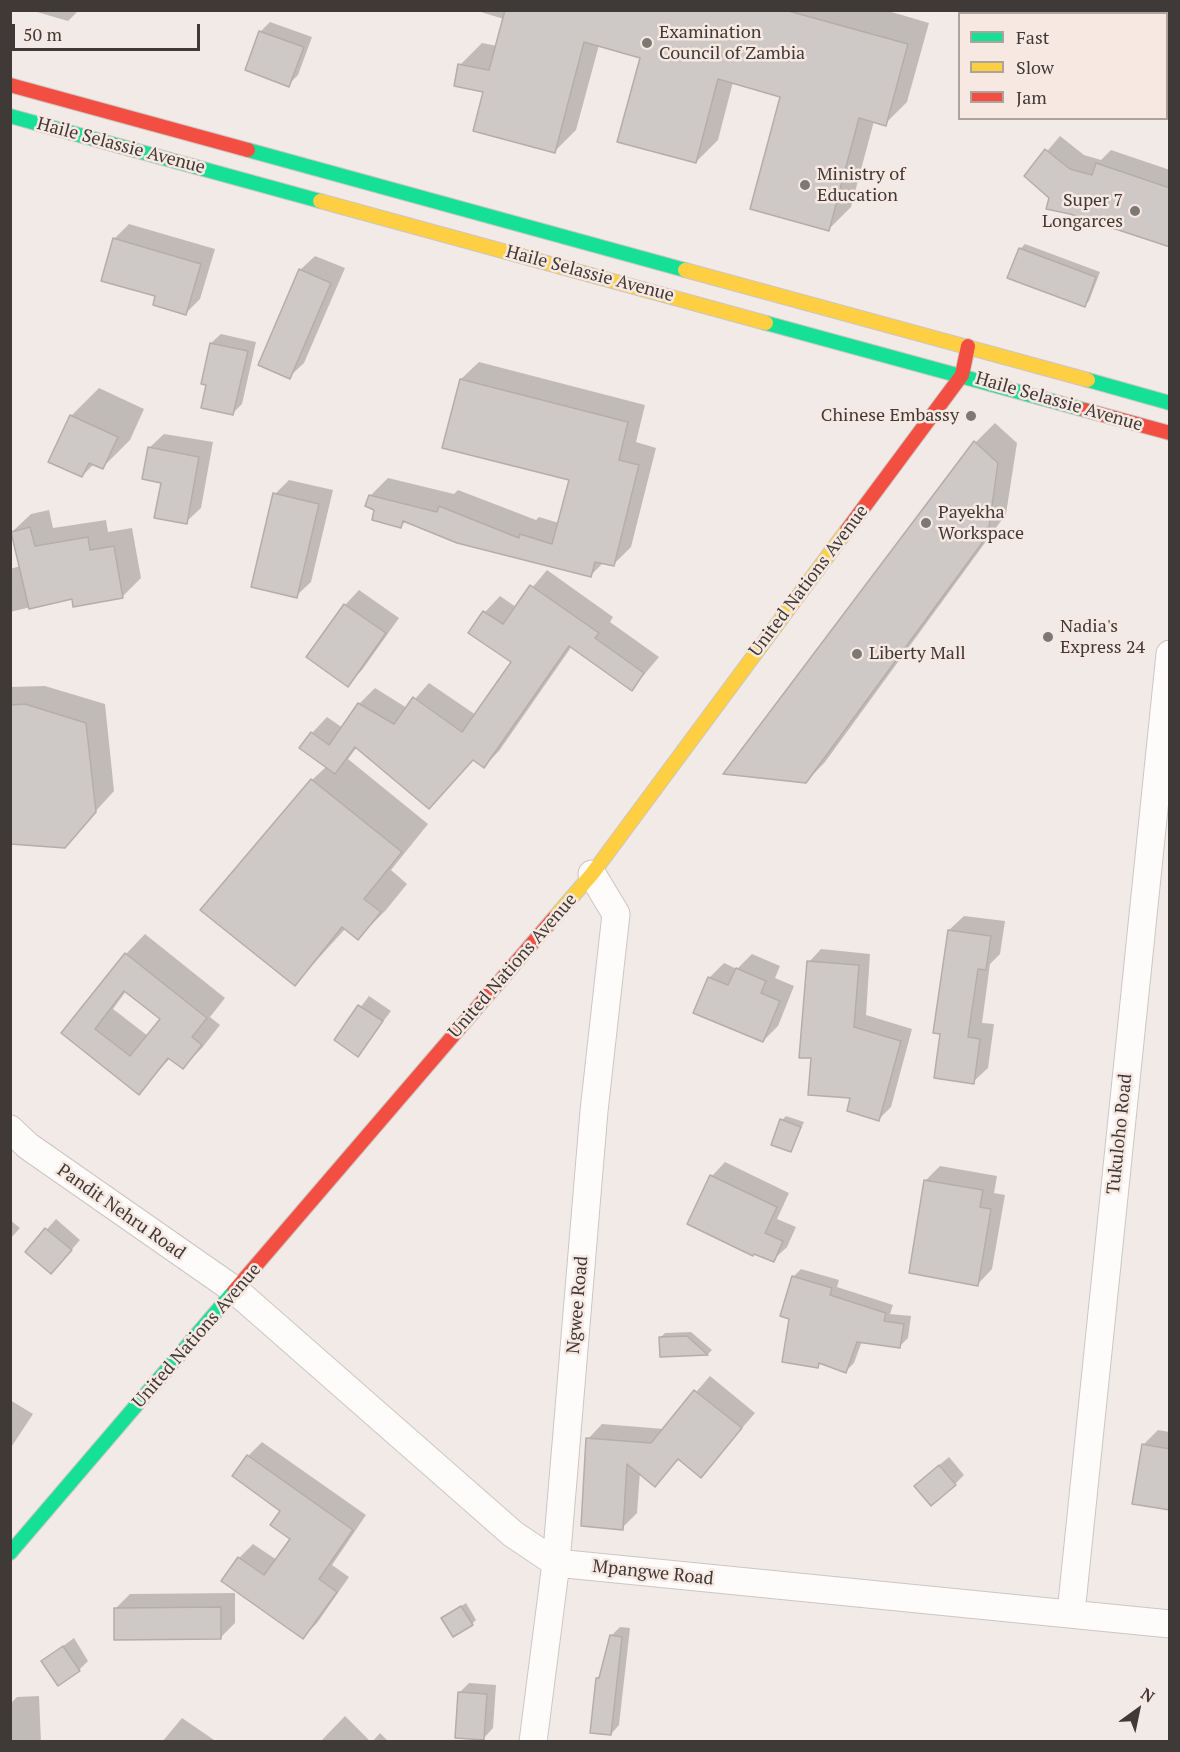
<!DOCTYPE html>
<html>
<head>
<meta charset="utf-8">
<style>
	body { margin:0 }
	#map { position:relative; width:1180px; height:1752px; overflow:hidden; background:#f2eae7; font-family:"PT Serif",serif }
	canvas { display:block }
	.frame { position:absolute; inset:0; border:12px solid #3f3a37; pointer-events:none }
	.legend { position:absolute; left:958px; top:12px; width:210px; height:108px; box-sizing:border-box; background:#f7e9e2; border:2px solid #ada39e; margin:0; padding:8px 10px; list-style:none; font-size:18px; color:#3f3a37 }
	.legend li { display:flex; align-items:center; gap:12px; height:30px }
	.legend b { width:30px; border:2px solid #ada39e }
	.north { position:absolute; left:1108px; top:1680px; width:60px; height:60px; -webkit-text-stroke:4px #f7e9e2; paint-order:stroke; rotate:33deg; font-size:16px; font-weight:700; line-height:24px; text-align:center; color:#3f3a37 }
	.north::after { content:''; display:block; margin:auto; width:21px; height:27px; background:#3f3a37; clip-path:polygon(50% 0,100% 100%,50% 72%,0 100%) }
	.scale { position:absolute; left:12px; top:24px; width:188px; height:27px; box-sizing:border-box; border:3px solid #3f3a37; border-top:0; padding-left:8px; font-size:18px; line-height:21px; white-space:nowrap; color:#3f3a37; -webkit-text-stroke:4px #f7e9e2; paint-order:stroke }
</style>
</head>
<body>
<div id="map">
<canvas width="1180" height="1752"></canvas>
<div class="frame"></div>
<ul class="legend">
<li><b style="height:8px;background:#16e098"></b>Fast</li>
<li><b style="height:8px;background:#ffcf43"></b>Slow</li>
<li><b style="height:8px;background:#f24e42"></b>Jam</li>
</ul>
<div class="north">N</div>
<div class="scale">50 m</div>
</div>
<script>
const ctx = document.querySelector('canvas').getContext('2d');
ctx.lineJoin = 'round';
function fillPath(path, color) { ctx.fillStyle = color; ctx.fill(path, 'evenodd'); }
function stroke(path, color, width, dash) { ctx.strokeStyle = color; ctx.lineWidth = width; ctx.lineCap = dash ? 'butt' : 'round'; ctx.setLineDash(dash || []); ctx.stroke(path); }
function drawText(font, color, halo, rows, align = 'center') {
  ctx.font = font + ' "PT Serif",serif'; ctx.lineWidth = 5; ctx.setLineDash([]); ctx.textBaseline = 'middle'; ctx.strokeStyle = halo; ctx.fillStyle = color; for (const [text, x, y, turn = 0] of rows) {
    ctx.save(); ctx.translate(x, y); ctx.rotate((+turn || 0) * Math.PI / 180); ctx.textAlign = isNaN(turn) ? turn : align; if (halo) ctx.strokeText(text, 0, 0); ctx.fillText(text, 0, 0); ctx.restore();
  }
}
fillPath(new Path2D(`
	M30,10H79L68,21Z
	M474,10H885L929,23L907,102L885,124L874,121L851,207L829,229L782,95L733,82L718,140L696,162L642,57L599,45L576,130L554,152L460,65L482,43L497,46L504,19Z
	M1115,10H1132L1129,14H1119Z
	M270,22L312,37L298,75L288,85L247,69L261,31Z
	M1060,136L1084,155L1101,160L1111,150L1170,170V244L1051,197L1026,176Z
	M129,224L215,249L200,299L186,313L157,295L114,239Z
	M1025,244L1100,272L1089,301L1085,305L1020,249Z
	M315,256L345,268L304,363L289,377L300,270Z
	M221,334L256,342L242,404L233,413L211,343Z
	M479,362L645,405L636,442L656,448L631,547L613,565L604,562L590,576L406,521L401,526L376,509L370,496L388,478L454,494L458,490L536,520L539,517L559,523L570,479L461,379Z
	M99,388L144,409L130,440L102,468L94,464L82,476L50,461L71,416Z
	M995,423L1017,443L1006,514L825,762L806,782L726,773L976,442Z
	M164,434L213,442L201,508L186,522L162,482L149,448Z
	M289,480L333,490L311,582L296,596L275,494Z
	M49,510L53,528L106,520L108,532L132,528L141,578L122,597H73L10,612V569L20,566L12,532L31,514Z
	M547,570L613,617L610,622L659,657L632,689L572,646L499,751L484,766L473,759L357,747L348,759L428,824L391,870L407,884L386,910L358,938L346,928L295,984L312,780L327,766L312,733L327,717L343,728L359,704L375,688L407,708L429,683L476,715L513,661L470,632L485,612L500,596L516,607Z
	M359,590L399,618L362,670L347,685L345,605Z
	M45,686L105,704L114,791L64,846L10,842V687Z
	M964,916L1005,921L1000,954L990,964L982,1023L994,1024L988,1068L973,1082L942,1033L949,930Z
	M145,934L225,998L210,1017L220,1025L202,1048L183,1067L171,1057L139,1093L64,1033L126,954ZM126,991L162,1018L148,1036L113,1009Z
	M821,949L870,954L866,1015L912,1029L891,1107L879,1119L812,1057L809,962Z
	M752,954L780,966L775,978L794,986L778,1026L763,1041L709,978L724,963L737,969Z
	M369,996L391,1011L358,1055L336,1040Z
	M786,1116L804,1122L791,1150L782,1120Z
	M725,1162L789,1193L777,1219L796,1227L787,1247L773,1260L689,1223L712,1176Z
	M940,1166L997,1176L994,1193L1005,1195L992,1269L978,1284L925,1181Z
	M56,1219L80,1240L60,1263L27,1252Z
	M10,1220L20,1228L10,1239Z
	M801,1269L839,1280L837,1287L893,1305L890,1314L911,1316L908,1338L900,1346L862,1341L854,1363L846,1371L821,1363L817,1366L791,1318L793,1277Z
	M691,1332L712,1350L708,1354L661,1355L660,1338L665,1333Z
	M710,1376L755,1413L701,1476L680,1458L655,1485L640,1472L637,1513L622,1528L588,1439L602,1424L664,1429Z
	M10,1400L33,1414L10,1449Z
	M1158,1430L1170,1432V1508L1143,1445Z
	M262,1442L366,1515L332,1565L349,1577L317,1623L303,1637L239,1558L253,1544L277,1560L292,1539L282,1510L248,1456Z
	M949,1457L964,1475L955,1484L926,1476Z
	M235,1593V1623L221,1637L115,1609L130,1594Z
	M466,1603L476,1620L472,1624L443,1618Z
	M620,1627L630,1628L619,1725L611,1734L597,1678L602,1674L612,1635Z
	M74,1638L88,1661L79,1670L43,1661Z
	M469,1683L496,1685L493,1728L484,1738L459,1693Z
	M39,1696L41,1742H10V1704L17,1697Z
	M345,1716L371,1742H320Z
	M182,1718L217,1742H162Z
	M380,1733L389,1742H372Z`), '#0003');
const building = new Path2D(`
	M505,10H785L908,44L886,126L859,118L829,231L750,209L780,97L718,79L696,163L617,142L640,58L584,42L555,153L473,131L483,92L454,86L458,64L489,70Z
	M259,31L304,47L289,87L245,70Z
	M1045,149L1070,169L1092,175L1096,163L1170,188V247L1070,214L1046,209L1049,198L1024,176Z
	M113,238L201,264L186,315L153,305L155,296L101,281Z
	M1019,248L1096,277L1085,307L1007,278Z
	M299,269L331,283L290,379L258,365Z
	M210,343L248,351L233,415L201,408L206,385L201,384Z
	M460,379L628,422L619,460L639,465L614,566L595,562L591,577L457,543L403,521L401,528L372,520L374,510L365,506L369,495L437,512L439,506L519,538L520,534L552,544L569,480L442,448Z
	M70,415L118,437L103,469L89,463L82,477L48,462Z
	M974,441L998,463L988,535L806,783L723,774Z
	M148,447L199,457L187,524L154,518L161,483L142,479Z
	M273,493L319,504L297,598L251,587Z
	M30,527L35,546L88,537L90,550L114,546L123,598L73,607L72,599L29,609L11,532Z
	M530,585L599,633L595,638L644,673L632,691L569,646L484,768L473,760L429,809L355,747L335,774L299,748L311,732L329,745L358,703L394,724L413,697L462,732L511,662L468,633L483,611L503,624Z
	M344,604L386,633L348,687L306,657Z
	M25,704L86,723L96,812L65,848L10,844V705Z
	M311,779L402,852L364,899L381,912L358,940L342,927L295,986L200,910Z
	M948,930L991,936L986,970L978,969L968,1037L980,1039L974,1084L934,1078L940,1034L933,1033Z
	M125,953L207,1018L192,1037L202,1045L183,1069L168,1058L139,1095L61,1033ZM124,991L160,1019L130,1056L95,1029Z
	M807,961L859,965L854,1027L901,1041L879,1121L847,1111L850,1098L808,1095L811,1058H799Z
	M736,968L766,981L761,993L780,1001L763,1042L693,1013L708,977L728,985Z
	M358,1005L383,1021L358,1057L334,1040Z
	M780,1119L801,1127L791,1152L771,1145Z
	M710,1175L777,1207L765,1233L783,1241L774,1262L754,1254L753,1256L687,1224Z
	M924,1180L983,1190L980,1207L991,1209L978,1286L909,1273Z
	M45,1228L72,1250L51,1274L25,1252Z
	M792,1276L832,1288L830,1295L886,1313L884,1321L904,1324L900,1348L857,1342L846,1373L819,1363L818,1368L782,1362L789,1319L780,1316Z
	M687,1336L708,1355L660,1357L659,1337Z
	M694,1390L742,1428L701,1478L678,1459L655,1487L627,1464L623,1530L581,1526L586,1438L651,1443Z
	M1142,1444L1170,1449V1510L1132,1504Z
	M247,1455L353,1530L319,1579L337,1592L303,1639L221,1581L238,1557L264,1575L290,1539L270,1525L280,1511L232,1476Z
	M939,1465L956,1485L931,1506L914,1486Z
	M461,1606L473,1625L453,1637L441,1618Z
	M221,1607V1639L114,1640V1608Z
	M610,1635L622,1637L611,1735L590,1733L596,1678H599Z
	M63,1646L80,1671L58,1686L41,1661Z
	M458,1692L487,1694L484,1740L455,1738Z`);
fillPath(building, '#cec8c6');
stroke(building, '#b3adab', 1.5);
const street = new Path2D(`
	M10,1129L28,1146L236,1291L513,1534L556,1563L1170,1624
	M1071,1613L1170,654
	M533,1742L556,1563L594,1111L616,914L592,874`);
const fast = new Path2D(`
	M10,116L320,201
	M248,150L685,270
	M766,323L1085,410
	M1088,380L1170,403
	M10,1553L234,1291`);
const slow = new Path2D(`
	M320,201L766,323
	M685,270L1088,380
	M554,918L592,874L847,530`);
const jam = new Path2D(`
	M10,85L248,150
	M1085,410L1170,433
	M847,530L962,375L968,346
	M234,1291L554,918`);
stroke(street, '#ccc6c3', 29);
stroke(fast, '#ccc6c3', 16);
stroke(slow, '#ccc6c3', 16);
stroke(jam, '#ccc6c3', 16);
stroke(street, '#fdfcfb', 27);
stroke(fast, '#16e098', 14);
stroke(slow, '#ffcf43', 14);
stroke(jam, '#f24e42', 14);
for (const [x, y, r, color] of [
	[647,43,6,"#7e7875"],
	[805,185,6,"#7e7875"],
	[1135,211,6,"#7e7875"],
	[971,416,6,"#7e7875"],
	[926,523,6,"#7e7875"],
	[1048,637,6,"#7e7875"],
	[857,654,6,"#7e7875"]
]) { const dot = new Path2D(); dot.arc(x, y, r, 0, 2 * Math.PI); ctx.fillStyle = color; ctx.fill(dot); stroke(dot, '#f7e9e2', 2); }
drawText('18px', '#3f3a37', '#f7e9e2', [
	["Examination",659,33],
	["Council of Zambia",659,54],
	["Ministry of",817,175],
	["Education",817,196],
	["Super 7",1123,201,"right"],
	["Longarces",1123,222,"right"],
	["Chinese Embassy",959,416,"right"],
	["Payekha",938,513],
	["Workspace",938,534],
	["Nadia's",1060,627],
	["Express 24",1060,648],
	["Liberty Mall",869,654]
], 'left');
drawText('18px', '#3f3a37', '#f7e9e2', [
	["Haile Selassie Avenue",121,146,15],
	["Haile Selassie Avenue",590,274,15],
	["Haile Selassie Avenue",1059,402,16],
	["United Nations Avenue",809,581,-53],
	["United Nations Avenue",513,966,-49],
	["Tukuloho Road",1120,1134,-84],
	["Pandit Nehru Road",121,1212,35],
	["Ngwee Road",578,1305,-85],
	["United Nations Avenue",197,1336,-49],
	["Mpangwe Road",653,1573,6]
]);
</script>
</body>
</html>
